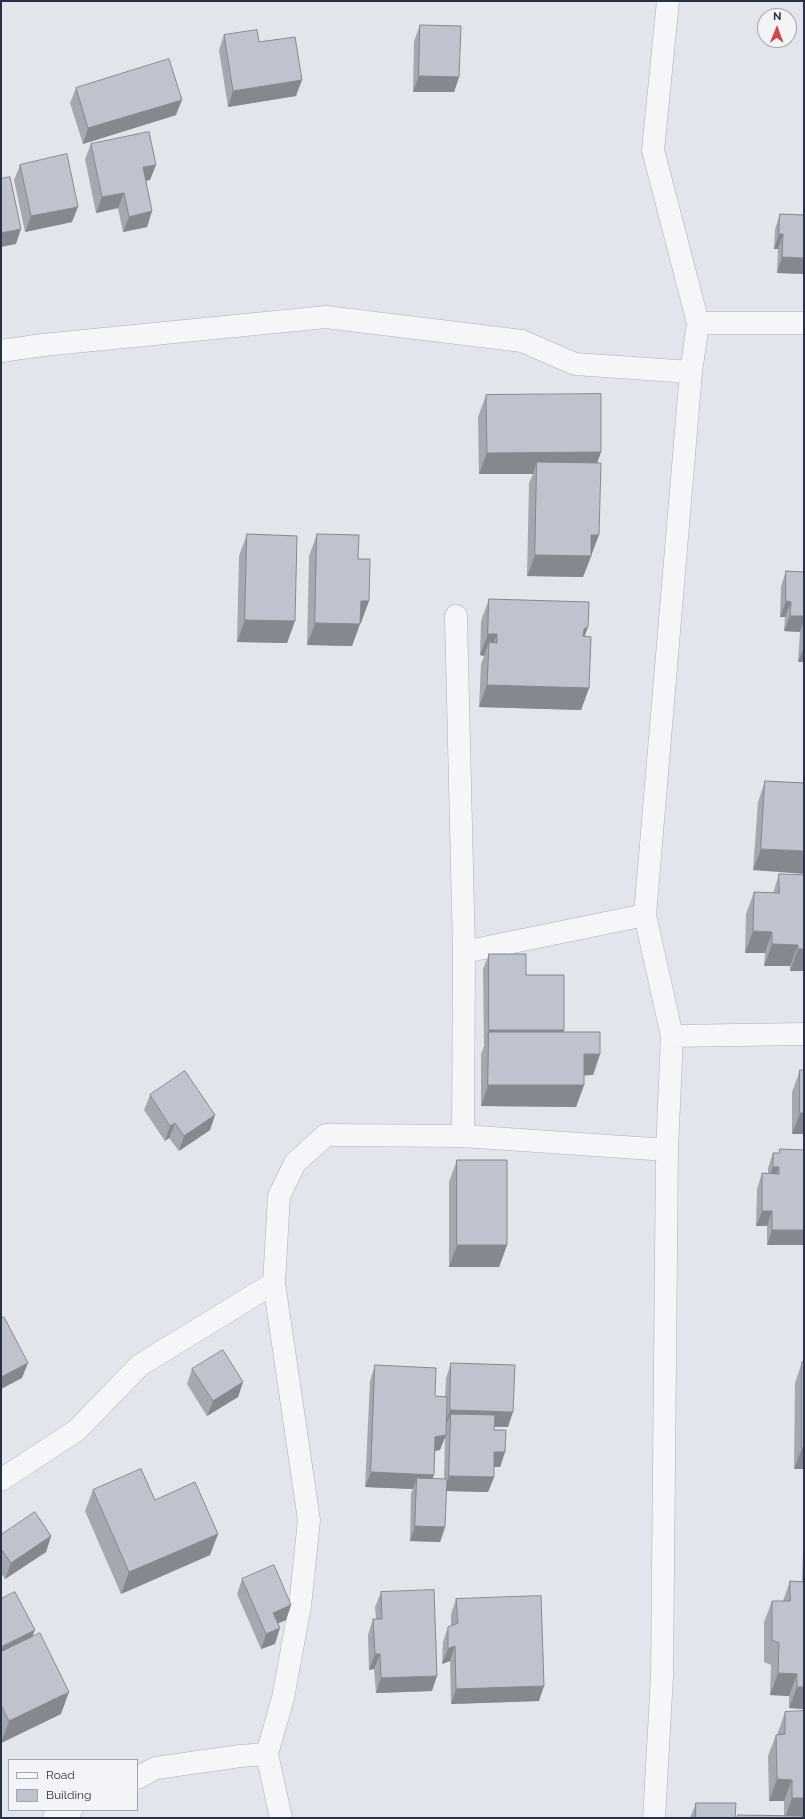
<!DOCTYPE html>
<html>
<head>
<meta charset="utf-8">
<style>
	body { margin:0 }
	#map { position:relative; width:805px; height:1819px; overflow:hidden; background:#e2e5eb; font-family:Raleway,sans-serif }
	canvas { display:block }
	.frame { position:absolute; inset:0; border:2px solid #2a3043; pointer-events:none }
	.legend { position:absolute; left:8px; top:1759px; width:130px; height:52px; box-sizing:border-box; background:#f2f4f8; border:1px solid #a2a6b0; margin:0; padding:5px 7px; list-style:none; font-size:12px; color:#2a3043 }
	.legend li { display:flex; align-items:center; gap:8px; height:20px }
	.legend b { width:20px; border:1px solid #a2a6b0 }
	.north { position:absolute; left:757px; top:8px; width:40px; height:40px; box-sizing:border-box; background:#f2f4f8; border:1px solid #a2a6b0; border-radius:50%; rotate:1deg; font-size:11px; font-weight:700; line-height:16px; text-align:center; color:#2a3043 }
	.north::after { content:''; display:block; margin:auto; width:14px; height:18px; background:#d14649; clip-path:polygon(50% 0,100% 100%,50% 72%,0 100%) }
</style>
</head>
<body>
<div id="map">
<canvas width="805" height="1819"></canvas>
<div class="frame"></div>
<ul class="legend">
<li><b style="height:5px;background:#f5f6f9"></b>Road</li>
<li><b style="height:11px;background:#bfc3ce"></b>Building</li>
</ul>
<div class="north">N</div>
</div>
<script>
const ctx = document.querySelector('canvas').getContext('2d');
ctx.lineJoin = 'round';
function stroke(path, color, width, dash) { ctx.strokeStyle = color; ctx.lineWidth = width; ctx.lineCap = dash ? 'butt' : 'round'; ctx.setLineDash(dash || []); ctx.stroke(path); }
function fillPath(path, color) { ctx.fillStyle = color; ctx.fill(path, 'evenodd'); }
const street = new Path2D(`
	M698,323H804
	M1,351L43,345L326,317L522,341L575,364L691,372
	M456,616L464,952L463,1136
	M464,952L645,915
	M672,1036L804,1034
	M1,1480L77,1430L140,1365L274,1283
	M137,1778L156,1768L240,1756L267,1754
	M54,1818L71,1810
	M281,1818L267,1754L283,1698L300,1606L309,1520L274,1283L279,1196L295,1163L326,1135L463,1136L667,1150
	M654,1818L662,1676L667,1150L672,1036L645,915L691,372L698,323L653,150L668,1`);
stroke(street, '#abafb9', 23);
stroke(street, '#f5f6f9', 22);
fillPath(new Path2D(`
	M420,25L459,77L454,92H413L414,41Z
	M224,35L259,42L296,96L228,107L219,50Z
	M76,88L176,115L83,144L70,103Z
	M91,144L150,180L146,181L152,211L147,227L123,232L118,208L96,213L85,159Z
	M20,165L72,222L25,232L14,180Z
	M780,214L804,215V274L777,273L778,249H774L775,229Z
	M486,395L601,452L597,463L591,557L583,577L527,576L529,483L533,474H479L478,417Z
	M247,534L295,621L287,643L237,642L239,556Z
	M317,534L358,559L361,623H360L352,646L307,645L309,556Z
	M786,571L804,572V662H798L800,632L784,631L785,617H780L781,586Z
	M489,599L585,636L589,688L581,710L479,707L481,664L484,656L480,655L481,621Z
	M765,781L804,783L753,870L758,802Z
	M779,874L804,875V971H790V966H764L765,953H745L746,914L754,892L773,893Z
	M489,954L526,975L564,1030L563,1032L600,1054L593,1075H584V1085L576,1107L481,1106V1054L484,1046L483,969Z
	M800,1070H804V1144V1134H792V1092Z
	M150,1095L215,1115L210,1130L179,1151L169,1138L165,1141L144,1110Z
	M780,1149L804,1150V1245H767V1226H756L757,1189L762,1173H768V1168L773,1153H779Z
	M457,1160L507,1245L499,1267H449V1182Z
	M802,1362L804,1469H794L795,1383Z
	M451,1363L508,1427H494V1430L505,1452L500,1467H494V1477L488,1492L446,1491L445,1527L440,1542L410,1541L411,1493L413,1489L365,1487L370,1381L375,1365L435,1396L445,1397L446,1378ZM445,1437L444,1479H432L435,1451L440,1450Z
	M192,1369L243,1382L238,1397L207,1416L187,1384Z
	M93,1490L155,1500L218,1534L210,1555L121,1594L85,1511Z
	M1,1535L51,1536L46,1552L5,1579L1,1573Z
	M804,1551V1709L789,1708V1696L770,1695L771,1665L764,1662V1622L772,1601H783L790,1581H802L803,1555Z
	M242,1579L291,1605L286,1620L278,1623L275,1644L261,1649L237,1594Z
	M381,1592L432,1691L376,1693L374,1669L369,1670L368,1635L373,1619H376L375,1607Z
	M1,1599L32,1637L61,1714L1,1743Z
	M456,1599L539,1701L451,1704L450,1661L442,1664L443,1642L448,1627L451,1626V1614Z
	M785,1712L804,1818H737L738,1815L784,1816V1801H769L768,1756L776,1735H777Z
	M696,1803L735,1818H690Z`), '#a4a8b1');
fillPath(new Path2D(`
	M419,76L459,77L454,92H413Z
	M302,80L296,96L228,107L233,91Z
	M182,100L176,115L83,144L88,128Z
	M156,165L150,180L137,182L143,167Z
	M124,193L118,208L96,213L102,197Z
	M78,207L72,222L25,232L31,216Z
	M152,211L147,227L123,232L129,217Z
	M21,229L16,244L1,247V233Z
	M779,234H783L778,249H774Z
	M782,257L804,258V274L777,273Z
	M601,452L593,474L537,462L533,474H479L487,453Z
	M591,535H599L583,577L527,576L535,555Z
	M361,601H369L361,623H353Z
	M786,601L791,602L785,617H780Z
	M790,616H804V619L800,632L784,631Z
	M245,620L295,621L287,643L237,642Z
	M315,623L360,624L352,646L307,645Z
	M588,627L580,649L584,629Z
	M488,634H497L489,656V642L484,656L480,655Z
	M804,647V662H798Z
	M487,685L589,688L581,710L479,707Z
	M761,849L804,851V874L753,870Z
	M753,931L772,932L765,953H745Z
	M772,944L798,945L790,966H764Z
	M798,949H804V971H790Z
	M489,1030H564L559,1045L489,1032L484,1046Z
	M584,1054H600L593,1075L576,1076Z
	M488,1085H584L576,1107L481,1106Z
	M800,1113H804V1134H792Z
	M215,1115L210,1130L179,1151L184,1136Z
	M175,1123L169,1138L165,1141L170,1126Z
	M773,1167H779L774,1182H768Z
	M762,1211H772L767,1226H756Z
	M772,1230H804V1245H767Z
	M457,1245H507L499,1267H449Z
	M28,1363L22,1378L1,1389V1377Z
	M243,1382L238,1397L207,1416L213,1401Z
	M450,1410L513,1412L508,1427L450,1425L451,1414L446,1425H445Z
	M446,1435L440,1450L429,1452L435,1437Z
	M802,1448H804V1469H794Z
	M494,1452H505L500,1467H488Z
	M371,1472L434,1475L428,1490L417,1478L413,1489L365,1487Z
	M449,1476L494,1477L488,1492L444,1491Z
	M415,1526L445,1527L440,1542L410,1541Z
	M218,1534L210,1555L121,1594L129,1572Z
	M51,1536L46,1552L5,1579L11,1563Z
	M291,1605L286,1620L268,1628L273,1613Z
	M280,1628L275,1644L261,1649L266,1634Z
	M35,1630L29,1645L1,1659V1647Z
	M455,1646L450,1661L442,1664L448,1649Z
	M375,1654H380L374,1669L369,1670Z
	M778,1673L797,1674L789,1696L770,1695Z
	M437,1676L432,1691L376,1693L381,1678Z
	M544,1686L539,1701L451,1704L456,1689Z
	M797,1687H804V1709L789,1708Z
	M69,1692L61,1714L1,1743L9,1721Z
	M777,1779L792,1780L784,1801H769Z
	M792,1798H804V1818H785Z`), '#868890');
const building = new Path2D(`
	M420,25L461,26L459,77L419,76Z
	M257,30L259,42L295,37L302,80L233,91L224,35Z
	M169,59L182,100L88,128L76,88Z
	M149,132L156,165L143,167L152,211L129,217L124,193L102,197L91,144Z
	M67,154L78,207L31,216L20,165Z
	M10,177L21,229L1,233V179Z
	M780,214L804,215V258L782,257L783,234H779Z
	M601,394V452L487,453L486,395Z
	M537,462L601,463L599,535H591V556L535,555Z
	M247,534L297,536L295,621L245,620Z
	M317,534L359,535L358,559H370L369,601H361L360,624L315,623Z
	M786,571L804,572V616H790L791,602L786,601Z
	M489,599L589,602L588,627L584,629L583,636L591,637L589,688L487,685L489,642L497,643V634H488Z
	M765,781L804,783V851L761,849Z
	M779,874L804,875V949H798V945L772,944V932L753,931L754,892L779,893Z
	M489,954H526V975H564V1030H489Z
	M489,1032H600V1054H584V1085H488Z
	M800,1070H804V1113H800Z
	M185,1071L215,1115L184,1136L175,1123L170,1126L150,1095Z
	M780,1149L804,1150V1230H772V1211H762V1173L779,1174V1167H773V1153H779Z
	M457,1160H507V1245H457Z
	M4,1317L28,1363L1,1377V1319Z
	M223,1350L243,1382L213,1401L192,1369Z
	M802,1362H804V1448H802Z
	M451,1363L515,1365L513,1412L450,1410Z
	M375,1365L436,1368L435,1396L447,1397L446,1435L435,1437L434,1475L371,1472Z
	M451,1414L495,1415L494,1430H506L505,1452H494V1477L449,1476Z
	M141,1469L155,1500L195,1482L218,1534L129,1572L93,1490Z
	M417,1478L447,1479L445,1527L415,1526Z
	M35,1512L51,1536L11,1563L1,1549V1535Z
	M274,1565L291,1605L273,1613L280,1628L266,1634L242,1579Z
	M790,1581L804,1582V1687H797V1674L778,1673L779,1643L772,1640V1601H790Z
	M434,1590L437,1676L381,1678L380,1654H375L373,1619H382L381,1592Z
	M15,1592L35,1630L1,1647V1599Z
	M541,1596L544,1686L456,1689L455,1646L448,1649V1627L458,1623L456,1599Z
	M40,1633L69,1692L9,1721L1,1705V1652Z
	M804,1711V1798H792V1780L777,1779L776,1735L785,1734V1712Z
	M696,1803H736L735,1818H696Z
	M738,1815L801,1816V1818H737Z`);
fillPath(building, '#bfc3ce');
stroke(building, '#868890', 1);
</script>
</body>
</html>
